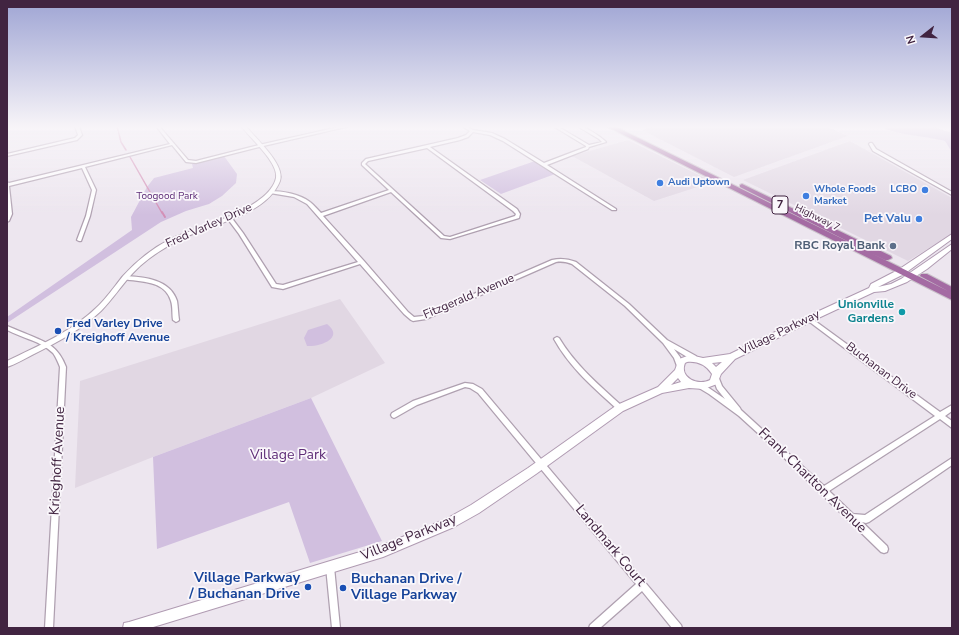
<!DOCTYPE html>
<html>
<head>
<meta charset="utf-8">
<style>
	body { margin:0 }
	#map { position:relative; width:959px; height:635px; overflow:hidden; background:#ede6ef; font-family:"Nunito Sans",sans-serif }
	canvas { display:block }
	.frame { position:absolute; inset:0; border:8px solid #412441; pointer-events:none }
	.north { position:absolute; left:903px; top:16px; width:40px; height:40px; -webkit-text-stroke:3px #faf7fb; paint-order:stroke; rotate:253deg; font-size:11px; font-weight:700; line-height:16px; text-align:center; color:#412441 }
	.north::after { content:''; display:block; margin:auto; width:14px; height:18px; background:#412441; clip-path:polygon(50% 0,100% 100%,50% 72%,0 100%) }
</style>
</head>
<body>
<div id="map">
<canvas width="959" height="635"></canvas>
<div class="frame"></div>
<div class="north">N</div>
</div>
<script>
const ctx = document.querySelector('canvas').getContext('2d');
ctx.lineJoin = 'round';
function fillPath(path, color) { ctx.fillStyle = color; ctx.fill(path, 'evenodd'); }
function stroke(path, color, width, dash) { ctx.strokeStyle = color; ctx.lineWidth = width; ctx.lineCap = dash ? 'butt' : 'round'; ctx.setLineDash(dash || []); ctx.stroke(path); }
function drawText(font, color, halo, rows, align = 'center') {
  ctx.font = font + ' "Nunito Sans",sans-serif'; ctx.lineWidth = 3.5; ctx.setLineDash([]); ctx.textBaseline = 'middle'; ctx.strokeStyle = halo; ctx.fillStyle = color; for (const [text, x, y, turn = 0] of rows) {
    ctx.save(); ctx.translate(x, y); ctx.rotate((+turn || 0) * Math.PI / 180); ctx.textAlign = isNaN(turn) ? turn : align; if (halo) ctx.strokeText(text, 0, 0); ctx.fillText(text, 0, 0); ctx.restore();
  }
}
fillPath(new Path2D(`
	M659,126H825L848,136L734,177L642,130Z
	M628,140L713,182L654,201L572,156Z
	M850,141L952,198V234L908,261L743,180Z
	M340,299L385,363L311,398L153,457L75,488L80,381Z`), '#e1d7e3');
fillPath(new Path2D(`
	M881,126H930L952,133V152L945,141C930,137 890,134 881,126Z
	M224,156L237,174L236,183L222,196L209,204L186,211L161,222L7,323V317L132,230L131,217L147,187L154,178L193,168L192,164Z
	M535,161L555,174L501,194L480,180Z
	M327,324C345,338 320,347 307,346L304,338L308,330Z
	M311,398L382,541L310,563L289,502L157,549L153,457Z`), '#d1bfdf');
stroke(new Path2D(`
	M117,126L121,142L126,150
	M130,157L162,213`), '#d38fb6', 1.5);
stroke(new Path2D(`
	M162,212L165,217`), '#d38fb6', 2);
const minor = new Path2D(`
	M75,126H79L82,135L77,140L7,156V154L75,138L78,135Z
	M156,126H159L188,160L196,161L259,145L343,126H350L259,147L196,163L186,162L172,145L85,167L96,190L90,216L81,241H79L77,240L86,216L92,190L82,168L9,186L12,214L9,221L7,222L8,214L7,182L9,183L170,144Z
	M462,126H466L473,130L492,133L505,139L544,163L586,147V146L553,126H557L589,145L602,142L599,139L577,126C585,126 600,136 606,142L589,147L588,149L547,165L616,209V210H612L503,141L490,135L473,132L468,137L460,140L430,147L517,209L520,214L519,218L450,239L441,238L391,192L323,216L364,261L408,312L414,317L423,316L552,260C561,258 568,259 576,262L629,304L667,340L696,356L697,358L696,360H692L674,349L680,357L682,364L681,366H677L674,358L663,343L625,306L572,264C567,262 562,261 556,262L426,319L413,321L411,320L404,314L360,264L283,289L272,287L239,234L227,218L229,217H231L243,233L276,284L283,285L358,262L307,204L294,197L270,193V191C282,191 300,194 310,202C314,205 317,209 321,213L389,190L362,165V163L366,159L458,138L466,135L470,131ZM427,148L513,211L516,214L515,216L450,237L444,236L365,164L368,161Z
	M870,143H872L876,149L952,192V195L873,151L869,144Z
	M125,276C144,277 170,279 177,301C178,307 178,314 179,320L178,321L176,322L173,320C172,314 173,307 171,301C165,280 140,282 123,279L122,278L123,277Z
	M809,317L811,318L940,412L952,405V411L945,416L952,421V428L940,419L829,491L853,514L865,515L952,458V465L869,522L866,523L862,522L887,546L888,549L887,552L884,553L881,552L772,446L739,416L709,394L699,388L698,386L699,384H703L725,399L717,389L713,378L714,376H718L722,386L740,408L741,410L776,442L824,486L935,416L807,320L806,319Z
	M7,326C13,328 18,331 24,333C45,342 57,344 66,367L53,628H45L60,367C58,362 56,357 53,353C41,341 22,338 7,330Z
	M557,337L559,338C575,365 599,385 622,406L623,408L622,410L620,411L618,410C594,388 570,368 554,339L555,338Z
	M465,383L473,384L482,389L681,625L682,628H672L642,591L600,628H589L590,625L636,584L478,393L470,388L465,387L417,405L396,417L394,418L392,417L391,415L392,413L413,401Z
	M330,563L333,564L334,567L340,628H332L326,567L327,564Z`);
const tertiary = new Path2D(`
	M241,126H246C255,138 286,165 280,181C265,219 201,225 170,245C156,253 143,262 132,274C121,286 112,300 101,311C81,330 56,343 32,355C24,359 16,364 7,367V361C38,346 71,332 96,308C106,299 114,287 123,276C136,262 151,249 169,240C195,227 269,210 276,178C279,163 250,138 241,126Z`);
const secondary = new Path2D(`
	M952,234V239L904,274L878,287L891,284L901,279L952,244V249L927,269L907,282L885,291L874,292L812,321L735,359L721,374L717,384L704,389L689,388L662,393L623,411L536,474L479,513L454,527L383,557L150,628H123L124,623L129,622L383,545L446,519L471,505L528,468L617,405L658,387L675,370L679,359L690,355L703,358L730,354L806,317L869,288L871,284L898,270ZM687,362C698,361 706,365 712,374L710,380C698,386 679,378 685,363ZM722,362L716,367L712,363ZM678,378L681,382L671,385Z`);
const primary = new Path2D(`
	M606,126H614L948,291L920,276L921,274H927L952,287V293L949,292L952,293V300Z
	M742,184L891,256L892,258L888,260H885L740,187V185Z`);
stroke(minor, '#afa0b0', 2.5);
stroke(tertiary, '#afa0b0', 2);
stroke(secondary, '#b09bb2', 2);
stroke(primary, '#cac2ca', 2);
fillPath(minor, '#fff');
fillPath(tertiary, '#fff');
fillPath(secondary, '#fff');
fillPath(primary, '#a46ba3');
const sky = ctx.createLinearGradient(0, 0, 0, 215);
sky.addColorStop(0, '#9fa5d4');
sky.addColorStop(0.59, '#f7f4f8');
sky.addColorStop(1, '#f7f4f800');
ctx.fillStyle = sky;
ctx.fillRect(0, 0, 959, 215);
for (const [x, y, r, color] of [
	[660,183,4,"#3f7fe0"],
	[925,190,4,"#3f7fe0"],
	[806,196,4,"#3f7fe0"],
	[919,219,4,"#3f7fe0"],
	[893,246,4,"#5c6f8a"],
	[902,312,4,"#0f9aa8"],
	[58,331,4,"#1a4fb4"],
	[308,587,4,"#1a4fb4"],
	[343,588,4,"#1a4fb4"]
]) { const dot = new Path2D(); dot.arc(x, y, r, 0, 2 * Math.PI); ctx.fillStyle = color; ctx.fill(dot); stroke(dot, '#faf7fb', 1.5); }
drawText('bold 10px', '#366cbe', '#faf7fb', [
	["Audi Uptown",668,183],
	["Whole Foods",814,190],
	["Market",814,202],
	["LCBO",917,190,"right"]
], 'left');
drawText('10px', '#5f2e78', '#faf7fb', [
	["Toogood Park",167,197]
]);
drawText('10px', '#412441', '#faf7fb', [
	["Highway 7",817,218,26]
]);
for (const [x, y, w] of [
	[780,205,16]
]) { const box = new Path2D(); box.roundRect(x - w / 2, y - 9, w, 18, 3); ctx.fillStyle = '#faf7fb'; ctx.fill(box); stroke(box, '#412441', 1); }
drawText('bold 11px', '#412441', null, [
	["7",780,205]
]);
drawText('bold 12px', '#366cbe', '#faf7fb', [
	["Pet Valu",911,219]
], 'right');
drawText('12px', '#412441', '#faf7fb', [
	["Fred Varley Drive",209,226,-24],
	["Fitzgerald Avenue",469,297,-23],
	["Village Parkway",780,333,-26],
	["Buchanan Drive",881,371,37]
]);
drawText('bold 12px', '#4e5e75', '#faf7fb', [
	["RBC Royal Bank",885,246]
], 'right');
drawText('bold 12px', '#0d838f', '#faf7fb', [
	["Unionville",894,305],
	["Gardens",894,319]
], 'right');
drawText('bold 12px', '#164399', '#faf7fb', [
	["Fred Varley Drive",66,324],
	["/ Kreighoff Avenue",66,338]
], 'left');
drawText('14px', '#5f2e78', '#faf7fb', [
	["Village Park",288,456]
]);
drawText('14px', '#412441', '#faf7fb', [
	["Krieghoff Avenue",58,461,-87],
	["Frank Charlton Avenue",812,481,44],
	["Village Parkway",409,538,-22],
	["Landmark Court",610,546,50]
]);
drawText('bold 14px', '#164399', '#faf7fb', [
	["Village Parkway",300,579],
	["/ Buchanan Drive",300,595],
	["Buchanan Drive /",351,580,"left"],
	["Village Parkway",351,596,"left"]
], 'right');
</script>
</body>
</html>
